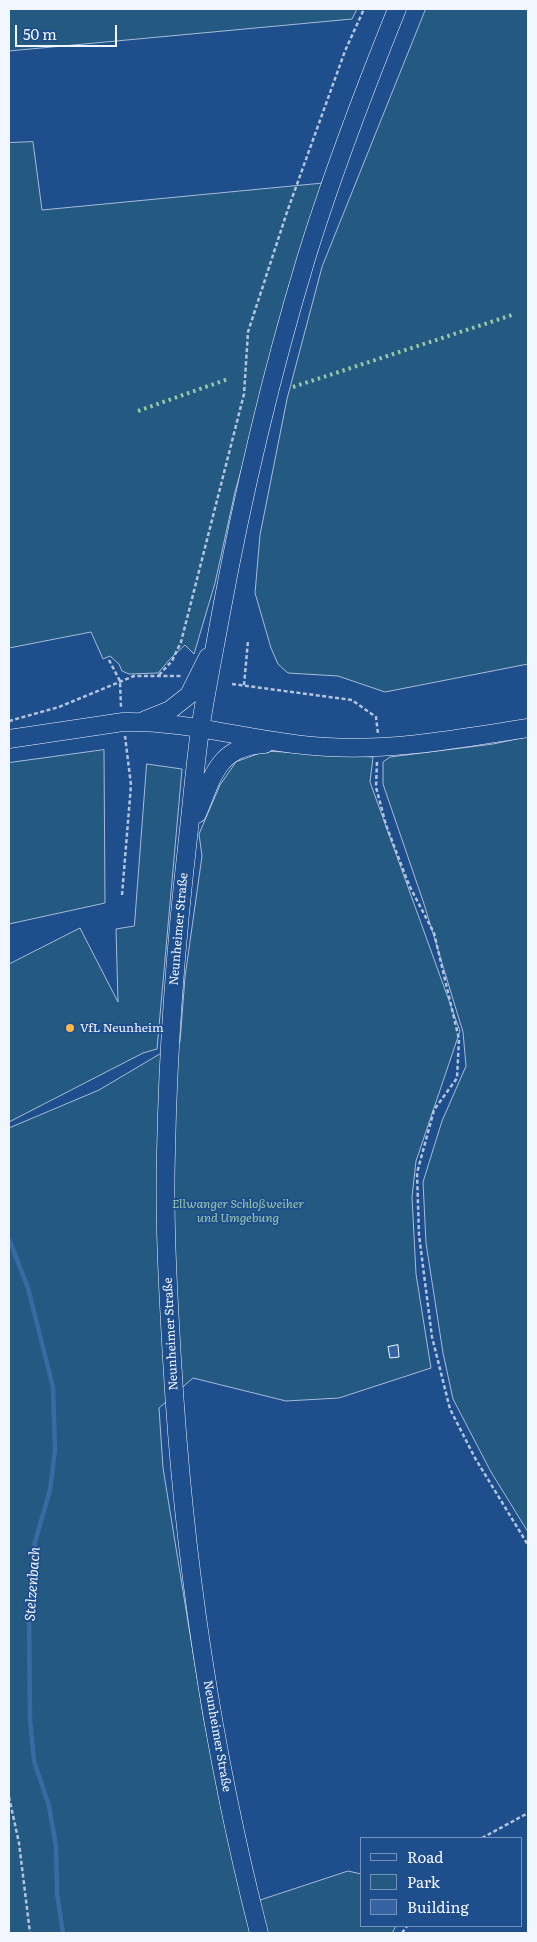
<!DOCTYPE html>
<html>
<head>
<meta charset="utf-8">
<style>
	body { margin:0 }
	#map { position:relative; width:537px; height:1942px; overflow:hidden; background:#1f4e8c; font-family:Literata,serif }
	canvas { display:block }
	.frame { position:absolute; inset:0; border:10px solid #f2f6ff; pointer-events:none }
	.legend { position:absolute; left:360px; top:1837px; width:162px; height:90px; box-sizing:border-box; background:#1f4e8c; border:1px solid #7391ba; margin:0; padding:6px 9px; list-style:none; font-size:15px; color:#f2f6ff }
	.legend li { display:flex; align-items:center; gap:10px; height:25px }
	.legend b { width:25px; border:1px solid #7391ba }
	.scale { position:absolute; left:15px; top:25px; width:102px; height:22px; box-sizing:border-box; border:2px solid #f2f6ff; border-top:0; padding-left:6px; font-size:15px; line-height:18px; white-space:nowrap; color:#f2f6ff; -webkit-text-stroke:4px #1f4e8c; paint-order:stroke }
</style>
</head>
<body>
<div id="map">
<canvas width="537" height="1942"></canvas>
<div class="frame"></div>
<ul class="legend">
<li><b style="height:6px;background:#1f4e8c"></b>Road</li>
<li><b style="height:14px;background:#245a82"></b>Park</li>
<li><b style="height:14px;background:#3563a3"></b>Building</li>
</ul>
<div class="scale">50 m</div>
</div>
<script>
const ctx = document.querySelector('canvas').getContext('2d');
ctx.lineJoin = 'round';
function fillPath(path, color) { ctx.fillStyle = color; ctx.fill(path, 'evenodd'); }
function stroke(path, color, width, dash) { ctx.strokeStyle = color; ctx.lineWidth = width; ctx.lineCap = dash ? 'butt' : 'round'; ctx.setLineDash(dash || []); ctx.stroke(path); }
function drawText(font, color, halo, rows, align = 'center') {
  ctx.font = font + ' Literata,serif'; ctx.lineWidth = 4; ctx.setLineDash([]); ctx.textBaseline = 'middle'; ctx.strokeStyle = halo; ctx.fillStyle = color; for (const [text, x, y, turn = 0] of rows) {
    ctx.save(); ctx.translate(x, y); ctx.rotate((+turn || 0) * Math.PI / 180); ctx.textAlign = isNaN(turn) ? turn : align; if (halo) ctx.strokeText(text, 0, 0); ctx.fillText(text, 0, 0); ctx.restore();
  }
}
const green = new Path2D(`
	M9,9H357L352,19L9,51Z
	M426,9H528V664L385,692L338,676L288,673L278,664L271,648L255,593L260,535L287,399L322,267Z
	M33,142L42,210L323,183L235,492L215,583L194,654L185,645L171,658L158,673L129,674L122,671L119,664L110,656L103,659L91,632L9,648V143Z
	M528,737V1532L491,1472L453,1399L443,1353L426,1243L423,1182L442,1121L466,1066L463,1032L424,904L383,784V762L390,757L493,744Z
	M104,750L105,903L9,924V763Z
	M266,751L373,757L370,782L460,1031L416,1161L412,1197L416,1274L431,1368L339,1398L286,1401L193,1378L159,1408L163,1468L203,1714L221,1806L245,1905L348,1871L361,1874V1926H396L392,1933H9V1128L99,1090L180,1042L185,977L202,856L199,834L220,785L236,762Z
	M147,764L182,769L157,1049L143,1053L9,1122V964L80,928L118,1002L116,929L134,926Z`);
fillPath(green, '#245a82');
stroke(green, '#a8bbd7', 1);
stroke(new Path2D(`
	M9,1239L28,1288L53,1387L55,1450L50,1490L35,1542L29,1608L30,1719L34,1761L49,1806L56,1846L57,1893L63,1933`), '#3b69a3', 4.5);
const building = new Path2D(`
	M398,1345L399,1357L390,1358L388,1347Z`);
fillPath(building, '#3563a3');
stroke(building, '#f2f6ff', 1);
const secondary = new Path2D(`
	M145,720L170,710L189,695L208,657
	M9,739L123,722C192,720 259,744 327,747C395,751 462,738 528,728
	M197,814C213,777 217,746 265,744
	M259,1933C211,1746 183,1552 172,1359C168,1290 164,1221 166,1152C168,1047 176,942 188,838C192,802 195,766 200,730C206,691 214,652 221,613C243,494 271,375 306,259C332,174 364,91 397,9`);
stroke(secondary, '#f2f6ff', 19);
stroke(new Path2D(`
	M109,660L120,681L121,708
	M159,675L172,661L181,642L244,394L248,332L287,212L345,51L364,9
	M232,684L352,700L376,717L378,734
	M244,685L248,641
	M9,721L59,707L134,676H182
	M377,762L376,787L386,825L409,885L434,933L459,1039L457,1078L434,1110L417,1173L419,1235L432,1337L450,1409L475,1458L528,1545
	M122,895L131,785L125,736
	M9,1797L19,1843L30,1933
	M482,1838L528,1813
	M402,1933L407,1926`), '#b3c4dc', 2.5, [4, 2.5]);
stroke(secondary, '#1f4e8c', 18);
stroke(new Path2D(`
	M293,387L512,315
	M138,411L228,379`), '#97c8a6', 4, [2.5, 4]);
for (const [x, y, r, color] of [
	[70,1028,5,"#ffb74d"]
]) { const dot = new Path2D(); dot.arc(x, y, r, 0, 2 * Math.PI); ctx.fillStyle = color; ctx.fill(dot); stroke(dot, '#1f4e8c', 2); }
drawText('12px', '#f2f6ff', '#1f4e8c', [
	["Neunheimer Straße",179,929,-85],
	["Neunheimer Straße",171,1334,-93],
	["Neunheimer Straße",217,1736,80]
]);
drawText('12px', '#f2f6ff', '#1f4e8c', [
	["VfL Neunheim",80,1028]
], 'left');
drawText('italic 12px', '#97c8a6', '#1f4e8c', [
	["Ellwanger Schloßweiher",238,1204],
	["und Umgebung",238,1218]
]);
drawText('italic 14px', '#f2f6ff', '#1f4e8c', [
	["Stelzenbach",33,1584,-86]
]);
</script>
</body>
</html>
